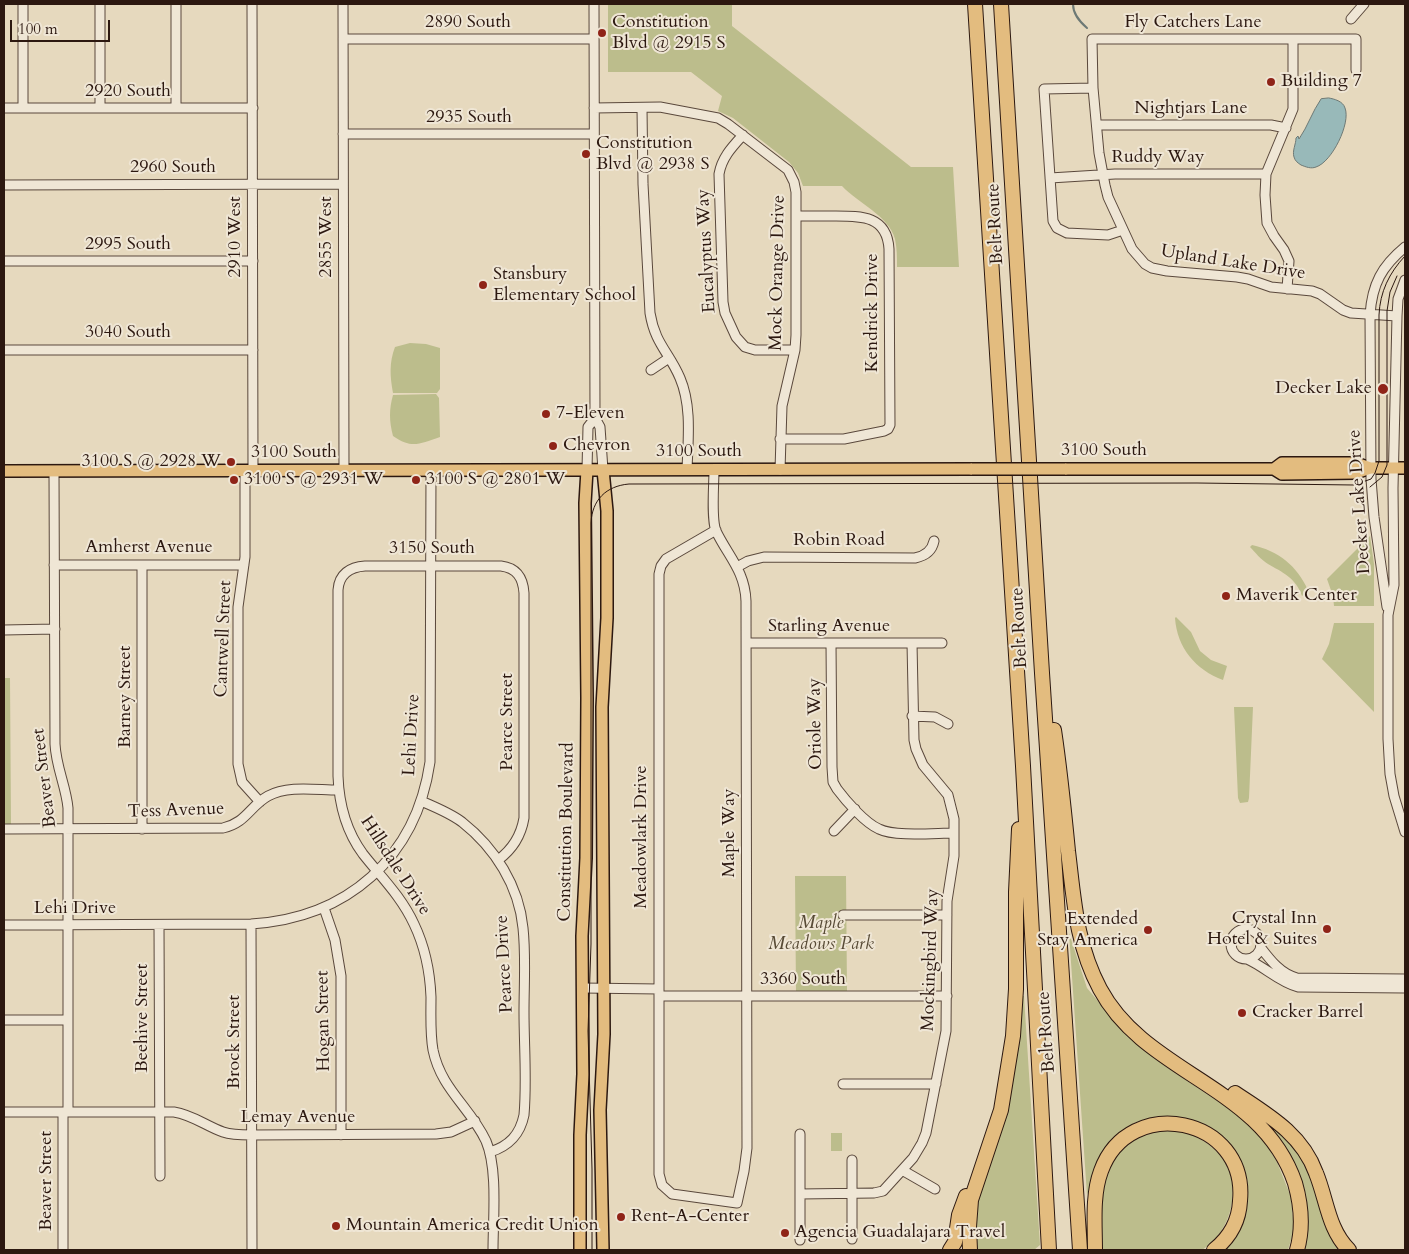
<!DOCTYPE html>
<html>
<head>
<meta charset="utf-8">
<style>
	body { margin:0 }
	#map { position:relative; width:1409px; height:1254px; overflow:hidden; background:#e6d9be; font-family:Cardo,serif }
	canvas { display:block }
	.frame { position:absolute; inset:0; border:5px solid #2c1810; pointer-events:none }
	.scale { position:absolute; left:10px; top:20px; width:100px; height:22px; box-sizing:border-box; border:2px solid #2c1810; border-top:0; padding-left:6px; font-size:15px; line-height:18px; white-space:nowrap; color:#2c1810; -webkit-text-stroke:4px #efe6d5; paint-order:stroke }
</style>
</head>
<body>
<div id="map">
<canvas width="1409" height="1254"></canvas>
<div class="frame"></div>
<div class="scale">100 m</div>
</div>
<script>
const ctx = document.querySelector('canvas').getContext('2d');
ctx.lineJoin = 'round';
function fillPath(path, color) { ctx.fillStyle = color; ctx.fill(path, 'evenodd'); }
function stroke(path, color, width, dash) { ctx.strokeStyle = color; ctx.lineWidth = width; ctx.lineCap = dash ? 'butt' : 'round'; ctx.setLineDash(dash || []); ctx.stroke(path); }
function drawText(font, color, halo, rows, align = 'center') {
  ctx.font = font + ' Cardo,serif'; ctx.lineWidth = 4; ctx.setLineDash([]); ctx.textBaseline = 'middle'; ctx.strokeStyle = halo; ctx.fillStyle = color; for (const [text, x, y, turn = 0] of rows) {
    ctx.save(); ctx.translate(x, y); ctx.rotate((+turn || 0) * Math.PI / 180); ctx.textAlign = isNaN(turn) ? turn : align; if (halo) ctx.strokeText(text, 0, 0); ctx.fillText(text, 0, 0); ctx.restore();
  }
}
fillPath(new Path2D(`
	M608,4H732V26L911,167H953L959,267H897C897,258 897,248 895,239C889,216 858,203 842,186H803L798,173L789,162L733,118L718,111L722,96L691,72H608Z
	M410,343L426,344L440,348V389L437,393H393C390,376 389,363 395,347Z
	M436,394L439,398L440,437C419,444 412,449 393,436C389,421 389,409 393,395Z
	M1370,536L1374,564V606H1334L1333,596L1327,579Z
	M1252,545C1279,551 1297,566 1308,590L1302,596C1296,578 1282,572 1268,564C1261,560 1255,552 1250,547Z
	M1176,617L1191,632L1200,651L1211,660L1227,666L1223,680C1196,670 1177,648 1175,618Z
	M1334,623H1374V712L1322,659L1329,644Z
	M4,678H10L11,825H4Z
	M1234,707H1253L1249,798L1248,802L1240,803L1238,798Z
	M795,876H846L847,992L796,993Z
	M1069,933L1087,988L1123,1031L1165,1066L1222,1104L1258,1130L1277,1162L1291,1197L1294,1230L1288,1250H1218L1243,1213L1236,1158L1216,1131L1188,1119L1158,1116L1134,1123L1112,1139L1097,1163L1087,1195Z
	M1020,996H1024L1040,1245L1034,1250H974V1200Z
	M1244,1105L1292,1140L1308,1167L1342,1250H1302L1298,1181Z
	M1178,1128C1193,1135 1209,1142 1220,1155C1244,1184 1232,1232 1202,1250H1104L1099,1247L1100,1188L1121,1144L1148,1130Z
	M831,1133H842V1151H831Z`), '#bcbd8c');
const water = new Path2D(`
	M1329,98C1334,99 1343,101 1345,108C1351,123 1332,162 1316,167C1311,169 1306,167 1301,165C1298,163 1295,161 1294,157C1292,151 1296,144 1296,138L1298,136L1299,139C1308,126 1312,112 1321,99Z`);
fillPath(water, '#98b9b9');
stroke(water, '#6d7975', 1);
stroke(new Path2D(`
	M1073,4C1073,14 1079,21 1087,28`), '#6d7975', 2);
const minor = new Path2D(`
	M100,4V108
	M176,4V108
	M252,4L253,470
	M343,4L344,470
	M594,4L595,418L600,427L603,470
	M1351,19L1364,4
	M343,39H594
	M1356,70V39H1092L1093,88L1099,153L1105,185L1108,197L1132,249L1145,264L1152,268L1167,271L1237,277L1248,279L1271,287L1312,291L1320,294L1343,310L1351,313L1397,316
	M1093,88L1044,89L1053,221L1057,228L1067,233L1108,235L1123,230
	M4,108H253
	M23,108V4
	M594,108L660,107L718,118L728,124L788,170L794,182L796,192V335L795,350L782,406L780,470
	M642,108L643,184L650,313C655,344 669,352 680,378C692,406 688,440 687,470
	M1097,125H1271L1286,128
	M343,134H594
	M743,135C733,146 722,157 719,174L723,302L725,313L736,337L745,347L755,350H795
	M1050,178L1115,174H1266
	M4,185L343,184
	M4,261H253
	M1405,280L1398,299L1397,316L1393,488L1394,585L1388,615V739L1390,774L1394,796L1405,832
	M1287,289L1289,261L1284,250L1274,236L1267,223L1265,195L1266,174L1293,109V40
	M4,350H253
	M651,370L669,358
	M780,439H844L884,431L888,429L890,425L889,249C887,216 862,216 836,216C823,216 810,216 796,216
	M245,470V557L238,607V764L242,782L260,802
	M587,470L588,427L595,418
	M714,470C714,484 711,519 716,531C728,556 745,571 746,601L747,1148L744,1171L737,1203L672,1194L662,1185L659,1174V574L661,566L666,559L716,530
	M54,471L55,744C56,767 66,786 68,808V1112
	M54,565H244
	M142,565V829
	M737,567L748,561L764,557L915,558C925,556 932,551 934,541
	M1387,607L1374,517L1371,479L1370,315C1372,284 1382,266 1405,247
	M4,630L55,629
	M747,643H942
	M831,643L832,767L833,782L837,789C846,801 865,823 879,829C895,837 935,833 954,833
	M912,716L935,717L948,724
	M421,801C435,807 450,813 462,822C495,848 519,886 523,928C526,956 524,984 524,1012C524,1046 527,1081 524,1115C520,1135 509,1146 490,1152
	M4,829L223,828C246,823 250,806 268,796C288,785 316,790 338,790
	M834,831L855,809
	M324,908L335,940L341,976V1135
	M843,915H947
	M251,924L252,1250
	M4,925L251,924C347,918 416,858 430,762L431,470
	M159,925L160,1176
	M1231 944a15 15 0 1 1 30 0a15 15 0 1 1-30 0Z
	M1261,948C1271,961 1281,974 1297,978L1405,979
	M1247,959C1265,967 1279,982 1298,987L1405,988
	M582,988L659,989
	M659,996H947
	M4,1020H68
	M843,1084H936
	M4,1112H174C193,1115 206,1126 223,1132C232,1135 242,1135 251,1135L436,1134L451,1132L475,1121
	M800,1134V1240
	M852,1160V1239
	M902,1170L935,1189
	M800,1194L874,1193L883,1191L913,1158L922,1143L926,1133L946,1031L947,901L954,856V819L948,795L923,765L916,749L914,740L912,643
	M63,1250V1112
	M493,1250C493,1219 498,1169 486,1141C470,1107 441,1089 433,1050C430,1033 431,1015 431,997C430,972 425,947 414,924C401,896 381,877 363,854C346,831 339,804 338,776V590C339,574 350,567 365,566H501C517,568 523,578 524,593V818C521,836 513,849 498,860`);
const major = new Path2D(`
	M1065,469H1274L1282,474L1356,473L1370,468H1405
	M1274,469L1282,463H1356L1370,468
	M4,471L972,469
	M580,1250V1135L583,1074L582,936L586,858L587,698L585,503L587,470
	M603,1250L600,1110L604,1034L602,707L607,618V511L603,470`);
const highway = new Path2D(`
	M975,4L1023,766L1049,1250
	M1001,4L1042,673L1080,1250
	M1054,730C1060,770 1064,810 1068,851C1074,900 1076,944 1100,989C1146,1075 1262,1085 1295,1183C1301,1204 1303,1229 1297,1250
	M1235,1093C1268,1115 1302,1134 1316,1173C1327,1200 1328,1229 1349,1250
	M950,1250L955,1242L959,1215L966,1196
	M970,1250L969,1227L971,1200L1001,1110L1013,1036L1016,989V892L1019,829
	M1095,1250C1095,1225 1092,1195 1101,1171C1129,1093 1248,1117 1240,1201C1239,1221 1229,1238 1214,1250`);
stroke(minor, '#5a483c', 11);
stroke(major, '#2c1810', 14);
stroke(highway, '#2c1810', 16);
stroke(minor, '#efe6d5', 9);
stroke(major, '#e3bc7f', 11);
stroke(highway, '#e3bc7f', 14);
stroke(new Path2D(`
	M1370,487L1382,477L1387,465V311L1390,292L1397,276
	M592,1250V1169L588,1031L591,944V523C592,500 606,486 629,484L1197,483L1354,485L1371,479L1375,473L1379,461V315C1380,292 1389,273 1405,256`), '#2c1810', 1);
const majorBridge = new Path2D(`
	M972,469H1065`);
stroke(majorBridge, '#2c1810', 14, []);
stroke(majorBridge, '#e3bc7f', 11);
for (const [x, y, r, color] of [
	[602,33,5,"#8f2418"],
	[1271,82,5,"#8f2418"],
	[586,154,5,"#8f2418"],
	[483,285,5,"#8f2418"],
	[1383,389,6,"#8f2418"],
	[546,414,5,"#8f2418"],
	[553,446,5,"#8f2418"],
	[231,462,5,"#8f2418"],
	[234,480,5,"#8f2418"],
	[416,480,5,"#8f2418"],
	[1226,596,5,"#8f2418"],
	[1327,929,5,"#8f2418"],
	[1148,930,5,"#8f2418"],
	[1242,1013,5,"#8f2418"],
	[621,1217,5,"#8f2418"],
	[336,1226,5,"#8f2418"],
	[785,1233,5,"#8f2418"]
]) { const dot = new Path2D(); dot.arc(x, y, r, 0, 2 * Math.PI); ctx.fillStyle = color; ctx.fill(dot); stroke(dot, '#efe6d5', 2); }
drawText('18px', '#2c1810', '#efe6d5', [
	["2890 South",468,23],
	["Fly Catchers Lane",1193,23],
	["2920 South",128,92],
	["Nightjars Lane",1191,109],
	["2935 South",469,118],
	["Ruddy Way",1158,158],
	["2960 South",173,168],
	["Belt Route",996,224,-93],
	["2910 West",236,237,-90],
	["2855 West",327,237,-90],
	["2995 South",128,245],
	["Eucalyptus Way",707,251,-93],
	["Upland Lake Drive",1233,263,9],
	["Mock Orange Drive",778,273,-89],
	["Kendrick Drive",873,313,-90],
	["3040 South",128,333],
	["3100 South",1104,451],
	["3100 South",699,452],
	["3100 South",294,453],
	["Decker Lake Drive",1360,502,-94],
	["Robin Road",839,541],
	["Amherst Avenue",149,548],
	["3150 South",432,549],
	["Starling Avenue",829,627],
	["Belt Route",1020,628,-93],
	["Cantwell Street",224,639,-88],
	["Barney Street",126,697,-90],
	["Pearce Street",508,722,-90],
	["Oriole Way",816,724,-91],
	["Lehi Drive",412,735,-87],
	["Beaver Street",45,778,-97],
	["Tess Avenue",176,811,-2],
	["Constitution Boulevard",567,832,-89],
	["Maple Way",730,833,-90],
	["Meadowlark Drive",642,837,-90],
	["Hillsdale Drive",395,866,57],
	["Lehi Drive",75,909],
	["Mockingbird Way",931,960,-88],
	["Pearce Drive",505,964,-93],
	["3360 South",803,980],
	["Beehive Street",143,1018,-90],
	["Hogan Street",324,1021,-91],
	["Belt Route",1047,1032,-94],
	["Brock Street",235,1042,-90],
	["Lemay Avenue",298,1118],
	["Beaver Street",47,1181,-90]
]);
drawText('18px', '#2c1810', '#efe6d5', [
	["Constitution",612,23],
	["Blvd @ 2915 S",612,44],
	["Building 7",1281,82],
	["Constitution",596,144],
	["Blvd @ 2938 S",596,165],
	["Stansbury",493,275],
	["Elementary School",493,296],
	["Decker Lake",1372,389,"right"],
	["7-Eleven",556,414],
	["Chevron",563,446],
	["3100 S @ 2928 W",221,462,"right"],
	["3100 S @ 2931 W",244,480],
	["3100 S @ 2801 W",426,480],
	["Maverik Center",1236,596],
	["Crystal Inn",1317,919,"right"],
	["Hotel & Suites",1317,940,"right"],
	["Extended",1138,920,"right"],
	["Stay America",1138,941,"right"],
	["Cracker Barrel",1252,1013],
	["Rent-A-Center",631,1217],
	["Mountain America Credit Union",346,1226],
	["Agencia Guadalajara Travel",795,1233]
], 'left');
drawText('italic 18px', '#574a35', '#efe6d5', [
	["Maple",821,924],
	["Meadows Park",821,945]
]);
</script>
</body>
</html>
